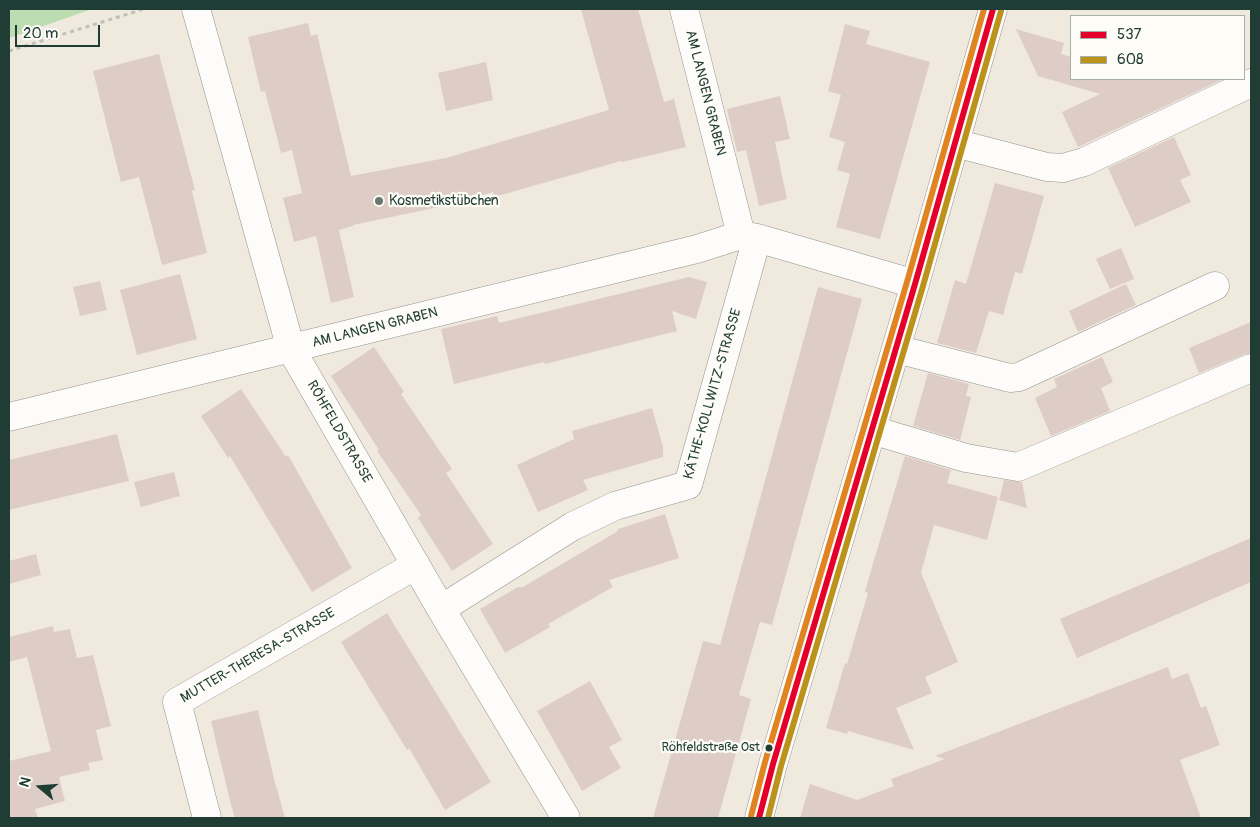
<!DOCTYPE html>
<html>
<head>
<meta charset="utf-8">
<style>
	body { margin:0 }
	#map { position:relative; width:1260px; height:827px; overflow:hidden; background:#f0e9de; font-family:Pangolin,sans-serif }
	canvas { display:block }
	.frame { position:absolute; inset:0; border:10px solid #1f3d34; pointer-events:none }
	.legend { position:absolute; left:1070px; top:15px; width:175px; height:65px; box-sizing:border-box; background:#fdfcf7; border:1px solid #a4b0a9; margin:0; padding:6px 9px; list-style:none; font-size:15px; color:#1f3d34 }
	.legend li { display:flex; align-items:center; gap:10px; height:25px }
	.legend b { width:25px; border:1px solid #a4b0a9 }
	.north { position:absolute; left:15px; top:762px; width:50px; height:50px; -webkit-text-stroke:4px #fdfcf7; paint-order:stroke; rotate:288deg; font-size:14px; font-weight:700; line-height:20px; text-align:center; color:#1f3d34 }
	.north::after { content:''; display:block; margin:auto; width:18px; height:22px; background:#1f3d34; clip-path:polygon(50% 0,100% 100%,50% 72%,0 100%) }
	.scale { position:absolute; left:15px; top:25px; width:85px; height:22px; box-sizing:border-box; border:2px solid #1f3d34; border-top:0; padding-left:6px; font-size:15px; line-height:18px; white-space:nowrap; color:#1f3d34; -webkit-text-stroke:4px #fdfcf7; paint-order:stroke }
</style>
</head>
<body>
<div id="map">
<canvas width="1260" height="827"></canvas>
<div class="frame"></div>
<ul class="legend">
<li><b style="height:6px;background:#e4002b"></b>537</li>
<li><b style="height:6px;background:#bb931c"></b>608</li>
</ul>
<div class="north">N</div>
<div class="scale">20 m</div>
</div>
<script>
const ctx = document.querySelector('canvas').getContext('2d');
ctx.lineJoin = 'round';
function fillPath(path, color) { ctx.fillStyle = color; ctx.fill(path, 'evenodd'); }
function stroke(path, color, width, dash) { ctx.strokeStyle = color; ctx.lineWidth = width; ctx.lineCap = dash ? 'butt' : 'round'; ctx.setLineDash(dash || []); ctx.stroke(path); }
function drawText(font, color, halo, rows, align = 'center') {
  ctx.font = font + ' Pangolin,sans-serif'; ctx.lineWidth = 4.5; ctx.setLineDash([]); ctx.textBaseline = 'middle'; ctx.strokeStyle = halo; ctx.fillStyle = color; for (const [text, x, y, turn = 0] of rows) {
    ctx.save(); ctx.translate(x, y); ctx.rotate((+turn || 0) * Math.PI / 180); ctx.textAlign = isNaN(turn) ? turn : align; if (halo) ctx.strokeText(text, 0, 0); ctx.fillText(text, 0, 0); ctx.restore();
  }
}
fillPath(new Path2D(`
	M9,9H92L9,38Z`), '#bbddb1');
fillPath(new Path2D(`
	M581,9H638L664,102L674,99L686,147L622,162L621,161L494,197L493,192L453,204L353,225V226L339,230L354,297L331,303L316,236L294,242L283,198L302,193L292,150L281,153L265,91L261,92L248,37L308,23L311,36L317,34L351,176L446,158L609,110Z
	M845,24L870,31L866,44L930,62L880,239L836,227L850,174L837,170L845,142L829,137L841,95L828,91Z
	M1016,29L1064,43L1061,54L1071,57V79H1223L1078,147L1062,112L1100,94L1038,76Z
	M159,54L195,190L192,191L207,253L162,265L139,177L121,182L93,71Z
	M486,62L493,100L446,111L438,73Z
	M780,96L790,139L775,142L787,199L759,206L746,150L737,152L727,109Z
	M1174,137L1191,175L1180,180L1191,202L1135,227L1108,168Z
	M995,183L1044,196L1022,274L1015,272L1003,315L989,311L976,353L937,343L955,280L966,284Z
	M1121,248L1134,279L1110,289L1096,259Z
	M180,274L197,339L137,355L120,290Z
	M689,277L707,282L696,319L672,311L677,331L545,364L544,362L454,384L441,329L497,316L499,323Z
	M100,281L107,310L80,316L73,287Z
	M1126,284L1136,305L1078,332L1069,311Z
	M818,287L862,299L772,625L760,622L739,695L751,699L718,818H653L703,641L720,645Z
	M1251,322V353L1245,354L1199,373L1189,348Z
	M374,347L404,392L401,394L452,469L446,473L493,544L452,571L418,518L421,515L377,451L379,450L331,376Z
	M1102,357L1113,382L1101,388L1110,411L1051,436L1035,398L1057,387L1054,379Z
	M928,373L969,384L966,396L971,397L960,440L913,426Z
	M241,389L286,457L288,455L352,568L312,592L230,456L228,458L201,416Z
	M652,408L663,447V457L583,480L588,490L538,512L517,465L574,439L572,431Z
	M117,434L129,481L9,510V460Z
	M905,456L951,470L947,483L998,497L987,540L934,525L921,573L958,662L925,677L932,693L896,708L914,750L848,731L847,734L826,728L845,663L847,664L868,593L865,592L872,567Z
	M174,472L180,496L141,507L134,482Z
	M1004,480L1022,482L1027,508L999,500Z
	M665,514L679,558L609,580L613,587L548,624L550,627L505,653L480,609L518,587H523L618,531V529Z
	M1251,538V582L1077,658L1060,619Z
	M36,554L41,575L9,584V561Z
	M387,613L491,782L445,810L409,748L407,750L341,642Z
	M53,626L54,632L70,629L77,658L93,655L111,726L96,730L103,760L88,763L90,770L59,777L65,801L35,809L38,818H9V761L51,751L27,657L9,662V637Z
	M1168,667L1172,679L1188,673L1201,708L1206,706L1220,745L1180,760L1201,818H800L810,784L857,800L894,786L891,779L945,759L935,756Z
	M590,681L622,740L609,747L621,768L582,791L537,711Z
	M258,710L274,779L285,818H235L230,801L211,721Z`), '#decdc6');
const minor = new Path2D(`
	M196,9L291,349L441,609L566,818
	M684,9L741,235
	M955,143L1047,167L1063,168L1084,162L1251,83
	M896,349L1010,378L1019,377L1215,286
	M9,417L697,249L741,235L757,238L915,284
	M872,430L966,458L1018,467L1251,368
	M441,609L573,526L615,506L688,485L757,238
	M207,818L177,702L416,565
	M759,818L773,764L915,284L993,9`);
stroke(minor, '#93948d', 29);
stroke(new Path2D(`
	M9,51L144,9`), '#bec0bd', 3, [4, 4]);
stroke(minor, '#fdfcfa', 28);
stroke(new Path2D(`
	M759,818L773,764L915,284L993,9`), '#e4002b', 6);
stroke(new Path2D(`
	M768,818L781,766L923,286L1001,11`), '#bb931c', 6);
stroke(new Path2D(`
	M751,816L765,762L907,282L984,9`), '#e08321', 6);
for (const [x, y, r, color] of [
	[379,201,5,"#687970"],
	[769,748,4.5,"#1f3d34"]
]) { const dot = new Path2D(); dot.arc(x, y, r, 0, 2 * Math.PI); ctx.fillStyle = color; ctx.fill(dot); stroke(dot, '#fdfcf7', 2); }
drawText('13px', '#1f3d34', '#fdfcf7', [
	["Röhfeldstraße Ost",760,748]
], 'right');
drawText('14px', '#1f3d34', '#fdfcf7', [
	["AM LANGEN GRABEN",705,93,76],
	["AM LANGEN GRABEN",375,328,-14],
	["KÄTHE-KOLLWITZ-STRASSE",713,394,-74],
	["RÖHFELDSTRASSE",339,432,60],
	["MUTTER-THERESA-STRASSE",258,656,-30]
]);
drawText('14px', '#1f3d34', '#fdfcf7', [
	["Kosmetikstübchen",389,201]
], 'left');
</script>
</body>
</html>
